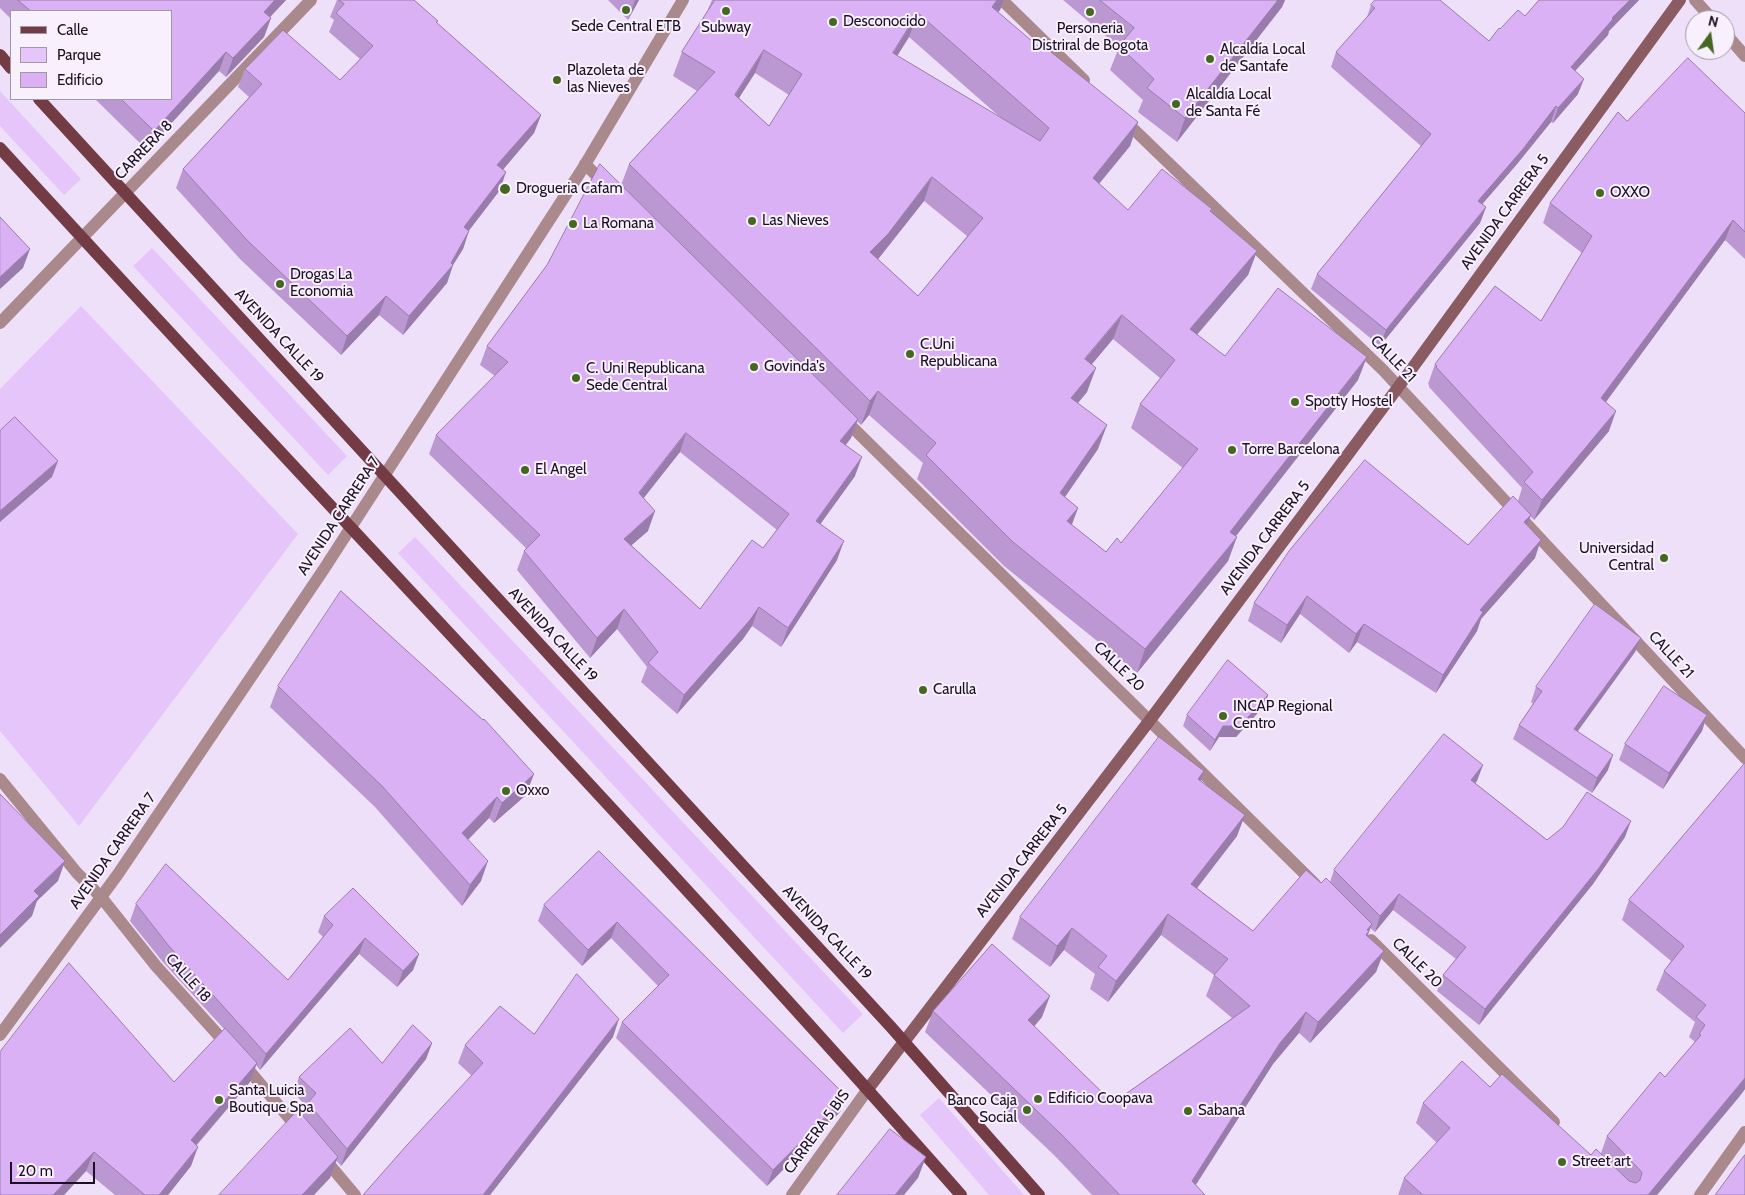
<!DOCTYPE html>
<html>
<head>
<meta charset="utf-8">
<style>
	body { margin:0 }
	#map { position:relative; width:1745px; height:1195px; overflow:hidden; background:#efe0f9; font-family:Cabin,sans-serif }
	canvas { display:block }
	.legend { position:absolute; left:10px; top:10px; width:162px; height:90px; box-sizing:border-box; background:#f8f1fd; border:1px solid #a097a7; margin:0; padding:6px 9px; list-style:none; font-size:15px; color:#1d1025 }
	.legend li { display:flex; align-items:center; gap:10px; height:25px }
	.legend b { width:25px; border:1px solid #a097a7 }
	.north { position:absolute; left:1685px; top:10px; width:50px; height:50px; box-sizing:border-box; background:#f8f1fd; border:1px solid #a097a7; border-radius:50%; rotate:14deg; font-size:14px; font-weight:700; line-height:20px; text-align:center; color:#1d1025 }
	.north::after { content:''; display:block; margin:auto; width:18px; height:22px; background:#446820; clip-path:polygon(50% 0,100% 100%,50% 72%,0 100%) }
	.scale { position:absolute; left:10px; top:1162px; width:85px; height:22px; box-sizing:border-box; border:2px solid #1d1025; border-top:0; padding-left:6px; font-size:15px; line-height:18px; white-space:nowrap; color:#1d1025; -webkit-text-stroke:4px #f8f1fd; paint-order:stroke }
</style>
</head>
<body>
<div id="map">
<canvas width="1745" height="1195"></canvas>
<ul class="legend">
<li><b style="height:6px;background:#733c44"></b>Calle</li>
<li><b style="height:14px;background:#e5c5fa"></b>Parque</li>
<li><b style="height:14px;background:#dbb1f5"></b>Edificio</li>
</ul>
<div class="north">N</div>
<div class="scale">20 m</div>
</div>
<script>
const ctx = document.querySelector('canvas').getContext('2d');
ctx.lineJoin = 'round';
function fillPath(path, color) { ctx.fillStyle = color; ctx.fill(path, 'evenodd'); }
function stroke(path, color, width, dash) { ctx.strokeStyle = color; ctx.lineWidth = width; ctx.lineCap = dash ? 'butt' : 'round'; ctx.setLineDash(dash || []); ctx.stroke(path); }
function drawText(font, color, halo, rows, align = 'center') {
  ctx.font = font + ' Cabin,sans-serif'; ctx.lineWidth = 4; ctx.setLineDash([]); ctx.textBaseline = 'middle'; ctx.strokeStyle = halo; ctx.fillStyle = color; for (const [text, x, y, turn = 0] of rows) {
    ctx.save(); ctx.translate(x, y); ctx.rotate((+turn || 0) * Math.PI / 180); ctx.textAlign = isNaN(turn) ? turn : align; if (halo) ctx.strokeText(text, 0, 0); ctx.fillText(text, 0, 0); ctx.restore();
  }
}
fillPath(new Path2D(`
	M0,91L81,179L64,195L0,126Z
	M152,248L347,456L328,475L133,266Z
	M81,306L298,534L79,826L0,731V389Z
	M415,537L863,1014L843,1033L398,553Z
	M939,1098L1024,1195H989L920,1115Z`), '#e5c5fa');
stroke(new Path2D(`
	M0,1035L118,874L324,569L583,168L683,0`), '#aa898c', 12);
stroke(new Path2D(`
	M1002,0L1084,80
	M1123,119L1383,370L1745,758
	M585,164L606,185
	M843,418L1315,884
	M0,779L77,873L101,897L156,966L229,1047
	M1371,940L1554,1122
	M242,1062L300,1131
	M323,1157L355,1195
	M792,1195L868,1089`), '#aa898c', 12);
stroke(new Path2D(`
	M1695,0L1713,20
	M1725,33L1745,56
	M0,323L311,0
	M1700,1195L1745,1132`), '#aa898c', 12);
stroke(new Path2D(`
	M868,1089L1150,720L1408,374L1680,0`), '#8a5c61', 12);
stroke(new Path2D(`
	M0,55L11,68
	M39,99L891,1027L1039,1195
	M0,148C319,498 648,839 961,1195`), '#733c44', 12);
fillPath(new Path2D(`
	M0,0H286L270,17L271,18L264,37L226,77L219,71L147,150L95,99H171V11H11V19L0,8Z
	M337,0H414L437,23L541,115L534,133L503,169L500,190L469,230L463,249L453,265L447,283L403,335L379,315L341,355L240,259L176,188L183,169L249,97L238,87L245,69L340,80L360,59L329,32L334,20L330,17Z
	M608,0H639L628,20Z
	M712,0H1004L1000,10L998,12L1039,47L1138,122L1130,146L1099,184L1128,210L1212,209L1211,212L1257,251L1248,275L1197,335L1225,356L1358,380L1236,536L1228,561L1137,673L1004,566L917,479L923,463L869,415L861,425L857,421L851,438L846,445L855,476L820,524L837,560L781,647L752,626L743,639L677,714L641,682L647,667L617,629L590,658L517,570L524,551L526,548L429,454L436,435L495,376L480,365L487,346L621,185L629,164L697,91L673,76L682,52L709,9H708ZM909,37L1001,118L897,56ZM755,73L789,95L769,126L739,98ZM924,201L967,236L918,296L878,259ZM1113,339L1160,378L1140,404L1131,428L1183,468L1121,543L1106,552L1072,525L1078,508L1065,497L1098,449L1078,403L1087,392L1092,364ZM680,452L777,530L763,548L700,609L631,545L648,531L643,498Z
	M1063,0H1285L1282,7L1177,142L1138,112L1143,100L1110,70L1119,47Z
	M1539,0H1639L1609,31L1608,35L1575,71L1578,94L1553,123L1551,122L1517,164L1482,204L1486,207L1480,223L1380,346L1311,289L1317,274L1421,146L1331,67L1336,52L1367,17L1371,5L1489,41L1500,29L1525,16Z
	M1745,113V259L1725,240L1606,402L1609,431L1534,520L1530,516L1527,525L1535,558L1481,619L1477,631L1436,693L1357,642L1349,653L1300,614L1281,643L1248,621L1254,603L1468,545L1518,501L1522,488L1429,387V385L1428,384L1435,364L1541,321L1582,253L1543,223L1550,203L1627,121Z
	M1641,638L1635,652L1578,731L1608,770L1592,793L1513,739L1519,725L1533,704L1531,702L1536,687Z
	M278,686L526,795L494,823L489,818L468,840L481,881L462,906L375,807L270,707Z
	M1268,695L1264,706L1236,737H1219L1210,751L1183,726L1187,715Z
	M1707,715L1702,731L1663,789L1619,760L1625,744Z
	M1745,763V1089L1739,1097L1657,1195H1398L1404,1178L1437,1143L1416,1123L1423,1103L1490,1087L1591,1155L1601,1153L1607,1136L1665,1077L1695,1042L1689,1037L1695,1022L1656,990L1664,971L1671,961L1622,920L1629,900Z
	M1201,781L1237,836L1197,888L1253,931L1321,883L1330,882L1334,870L1477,781L1475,783L1547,840L1625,837L1593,884L1479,1025L1437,991L1443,975L1456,959L1393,910L1375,932L1370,928L1367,936L1384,951L1376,972L1310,1043L1299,1033L1273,1064L1196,1185L1205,1195H1092L1056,1157L925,1032L933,1011L1042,1017L1034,1026L1113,1103L1232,1018L1206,996L1214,975L1161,935L1108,1002L1090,989L1095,974L1064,950L1050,967L1012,939L1020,917Z
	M599,851L846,1096L840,1112L767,1186L616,1038L622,1022L658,986L611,938L582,966L538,921L544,905Z
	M136,904L288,980L323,937L318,932L324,916L419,954L413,970L397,987L359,954L260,1070L256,1065L250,1082L197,1145L191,1166L168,1195H115L86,1171L64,1195H0L174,1082L224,1029L162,961L130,921Z
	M534,1034L613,1037L490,1195H363L472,1076L458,1063L465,1045Z
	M432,1043L426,1059L341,1166L336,1160L330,1178L303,1115L306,1106L294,1093L299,1077L382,1063Z`), '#bc98d3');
fillPath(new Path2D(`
	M275,0H286L257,31L264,12Z
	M635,0H639L628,20Z
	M997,0H1004L1000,10L983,31L992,7Z
	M1278,0H1285L1282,7L1177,142L1185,118Z
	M1630,0H1639L1609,31L1608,35L1565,82L1571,67L1612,18Z
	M918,13L909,37L884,77L893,53Z
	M271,18L264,37L226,77L233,58Z
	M764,50L755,73L726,118L735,95Z
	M226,52L219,71L147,150L154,131Z
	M1584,79L1578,94L1553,123L1558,108Z
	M1556,106L1551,122L1517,164L1472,216L1478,201Z
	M541,115L534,133L491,184L497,165Z
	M1138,122L1130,146L1084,202L1093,178Z
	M506,172L500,190L458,245L464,227Z
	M932,177L924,201L879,258L862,276L870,252Z
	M1486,207L1480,223L1380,346L1386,330Z
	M1733,220L1725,240L1594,418L1601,398Z
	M469,231L463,249L453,265L447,283L403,335L409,316L451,263Z
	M30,249L23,268L0,289V277Z
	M1257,251L1248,275L1181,353L1190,329Z
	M386,296L379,315L341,355L347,336Z
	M1122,315L1113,339L1076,383L1085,359Z
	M1367,357L1358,380L1221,555L1230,532Z
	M1096,368L1087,392L1062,422L1071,398Z
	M878,391L869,415L861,425L870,401Z
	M1616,411L1609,431L1534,520L1542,500Z
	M858,419L851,438L833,460L840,441Z
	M1107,425L1098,449L1051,517L1060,493Z
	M686,433L680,452L632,513L639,493Z
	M862,457L855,476L809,540L816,521Z
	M58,461L52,477L0,522V511Z
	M1078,508L1069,531L1067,521Z
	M655,511L648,531L617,558L624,539Z
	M1531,515L1524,533V522Z
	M1237,537L1228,561L1137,673L1145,649Z
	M1541,540L1535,558L1481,619L1477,631L1436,693L1443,675L1480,610Z
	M844,541L837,560L781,647L788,628Z
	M1307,596L1300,614L1281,643L1287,625Z
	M759,607L752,626L743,639L677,714L684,695Z
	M624,609L617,629L590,658L597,638Z
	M1364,624L1357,642L1349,653L1356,634Z
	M1641,638L1635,652L1569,743L1574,729Z
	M1268,695L1264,706L1236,737H1219L1210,751L1215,740L1223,726Z
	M1707,715L1702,731L1663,789L1669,773Z
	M1613,755L1608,770L1592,793L1597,778Z
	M1483,765L1477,781L1465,795L1471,780Z
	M1204,771L1197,792L1198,779Z
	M534,774L526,795L494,823L502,803Z
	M497,797L489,818L454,854L462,833Z
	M1245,815L1237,836L1184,905L1191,884Z
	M1631,821L1625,837L1593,884L1479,1025L1485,1009Z
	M65,861L58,881L37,901L32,916L0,948V935L34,891Z
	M488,861L481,881L462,906L470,885Z
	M1399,894L1393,910L1375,932L1380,916Z
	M1168,914L1161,935L1108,1002L1116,981Z
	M617,922L611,938L582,966L588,950Z
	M1372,924L1364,945L1367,930Z
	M1072,928L1064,950L1050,967L1057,946Z
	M365,938L359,954L260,1070L266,1054Z
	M1384,951L1376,972L1310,1043L1318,1022Z
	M419,954L413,970L397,987L403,971Z
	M1050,996L1042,1017L1021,1042L1028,1020Z
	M1306,1012L1299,1033L1273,1064L1189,1195L1192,1181L1280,1043Z
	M619,1019L613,1037L490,1195H483Z
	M432,1043L426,1059L341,1166L347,1149Z
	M257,1063L250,1082L184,1159L191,1140Z
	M1745,1078V1089L1739,1097L1657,1195H1648Z
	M846,1096L840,1112L767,1186L773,1170Z
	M198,1147L191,1166L168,1195H159Z
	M94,1152L86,1171L64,1195H53Z
	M338,1157L330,1178L314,1195H302Z
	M926,1157L918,1178L904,1195H895Z`), '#997cac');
const building = new Path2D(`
	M18,0H275L264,12L271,18L233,58L226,52L154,131L121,99H171V11H31Z
	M339,0H414L438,21L436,22L541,115L497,165L506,172L464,227L469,231L451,263L453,265L409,316L386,296L347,336L247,240L183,169L262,84L245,69L283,30L340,80L373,46L336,13L344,4Z
	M715,0H997L992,7L1039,47L1041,44L1138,122L1093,178L1128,210L1162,169L1212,209L1210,211L1257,251L1190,329L1225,356L1278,288L1367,357L1230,532L1237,537L1145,649L1013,542L926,455L936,443L878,391L870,401L629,164L715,72L682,52ZM918,13L1049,128L1040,141L893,53ZM764,50L802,74L769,126L735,95ZM932,177L983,218L918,296L870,252L888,234ZM1122,315L1175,360L1140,404L1198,449L1121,543L1117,538L1106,552L1067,521L1078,508L1060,493L1107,425L1071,398L1096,368L1085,359Z
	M1100,0H1278L1185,118L1147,88L1154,79L1119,46L1134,28Z
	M1375,0H1440L1489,41L1499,28L1500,29L1518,10L1525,16L1539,0H1630L1612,18L1613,19L1571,67L1584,79L1558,108L1556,106L1523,149L1478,201L1486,207L1386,330L1317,274L1431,134L1336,52L1375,8L1371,5Z
	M1688,58L1745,113V232L1733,220L1601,398L1616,411L1542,500L1524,482L1533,472L1436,367L1437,366L1435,364L1495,286L1541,321L1592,236L1550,203L1618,112L1627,121Z
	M600,164L858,419L840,441L862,457L816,521L844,541L788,628L759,607L750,620L684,695L648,663L658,652L624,609L597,638L524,551L540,535L436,435L508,362L487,346L547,265ZM686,433L789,514L763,548L752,540L700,609L624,539L655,511L639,493Z
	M0,217L30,249L0,277Z
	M15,417L58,461L0,511V431Z
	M1365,460L1468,545L1513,496L1531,515L1524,522L1541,540L1480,610L1483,612L1443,675L1364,624L1356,634L1307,596L1287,625L1254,603L1289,551Z
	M341,591L483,720L484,719L534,774L502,803L497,797L462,833L488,861L470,885L382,786L278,686Z
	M1595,604L1641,638L1574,729L1613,755L1597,778L1519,725L1542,691L1536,687Z
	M1228,660L1268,695L1240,726H1223L1215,740L1187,715Z
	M1664,686L1707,715L1669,773L1625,744Z
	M1444,734L1483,765L1471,780L1547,840L1563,827L1587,792L1631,821L1599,868L1485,1009L1443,975L1466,947L1399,894L1380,916L1334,870Z
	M1159,737L1204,771L1198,779L1245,815L1191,884L1253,931L1306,870L1321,883L1326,878L1372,924L1367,930L1369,931L1366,935L1384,951L1318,1022L1306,1012L1280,1043L1192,1181L1205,1195H1120L1063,1136L933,1011L992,944L1050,996L1028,1020L1113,1103L1250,1006L1214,975L1228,959L1168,914L1116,981L1098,967L1107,956L1072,928L1057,946L1020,917Z
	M1745,763V1078L1648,1195H1423L1404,1178L1450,1128L1423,1103L1462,1061L1490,1087L1502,1074L1591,1155L1596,1149L1629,1181L1636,1183L1640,1180L1642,1173L1640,1170L1607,1136L1660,1072L1665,1077L1701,1035L1699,1034L1705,1025L1696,1017L1706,1005L1664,971L1684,946L1629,900Z
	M0,794L65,861L34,891L39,896L0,935Z
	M599,851L846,1096L773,1170L622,1022L669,975L617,922L588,950L544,905Z
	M166,864L288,980L333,925L324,916L353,888L419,954L403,971L365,938L266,1054L168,945L136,904Z
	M69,963L174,1082L225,1028L257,1063L191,1140L198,1147L159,1195H145L94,1152L53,1195H0V1052Z
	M577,974L619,1019L483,1195H363L407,1145L483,1063L465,1045L500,1006L534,1034Z
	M413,1025L432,1043L347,1149L308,1103L316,1093L299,1077L350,1028L382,1063Z
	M298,1110L338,1157L302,1195H219Z
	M890,1129L926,1157L895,1195H837Z
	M1745,1155V1195H1715L1740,1161Z`);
fillPath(building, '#dbb1f5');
stroke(building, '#997cac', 1);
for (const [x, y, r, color] of [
	[626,10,5,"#446820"],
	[726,11,5,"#446820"],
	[1090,12,5,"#446820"],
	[833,22,5,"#446820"],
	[1210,59,5,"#446820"],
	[557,80,5,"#446820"],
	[1176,104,5,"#446820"],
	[505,189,6,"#446820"],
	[1600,193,5,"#446820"],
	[752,221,5,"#446820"],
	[573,224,5,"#446820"],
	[280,284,5,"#446820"],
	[910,354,5,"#446820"],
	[754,367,5,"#446820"],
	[576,378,5,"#446820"],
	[1295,402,5,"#446820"],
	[1232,450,5,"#446820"],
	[525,470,5,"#446820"],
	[1664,558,5,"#446820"],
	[923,690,5,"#446820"],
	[1223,716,5,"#446820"],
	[506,791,5,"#446820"],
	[1038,1099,5,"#446820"],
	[219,1100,5,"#446820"],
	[1027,1110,5,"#446820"],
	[1188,1111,5,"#446820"],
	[1562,1162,5,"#446820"]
]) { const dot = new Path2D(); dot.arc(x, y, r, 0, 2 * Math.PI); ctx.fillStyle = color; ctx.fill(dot); stroke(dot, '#f8f1fd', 2); }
drawText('15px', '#1d1025', '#f8f1fd', [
	["Desconocido",843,22],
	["Sede Central ETB",626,27,"center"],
	["Subway",726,28,"center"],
	["Personeria",1090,29,"center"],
	["Distriral de Bogota",1090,46,"center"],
	["Alcaldía Local",1220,50],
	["de Santafe",1220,67],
	["Plazoleta de",567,71],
	["las Nieves",567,88],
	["Alcaldía Local",1186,95],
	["de Santa Fé",1186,112],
	["Drogueria Cafam",516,189],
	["OXXO",1610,193],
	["Las Nieves",762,221],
	["La Romana",583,224],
	["Drogas La",290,275],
	["Economia",290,292],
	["C.Uni",920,345],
	["Republicana",920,362],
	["Govinda's",764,367],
	["C. Uni Republicana",586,369],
	["Sede Central",586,386],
	["Spotty Hostel",1305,402],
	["Torre Barcelona",1242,450],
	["El Angel",535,470],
	["Universidad",1654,549,"right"],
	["Central",1654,566,"right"],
	["Carulla",933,690],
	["INCAP Regional",1233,707],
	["Centro",1233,724],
	["Oxxo",516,791],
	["Santa Luicia",229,1091],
	["Boutique Spa",229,1108],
	["Edificio Coopava",1048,1099],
	["Banco Caja",1017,1101,"right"],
	["Social",1017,1118,"right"],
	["Sabana",1198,1111],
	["Street art",1572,1162]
], 'left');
drawText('15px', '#1d1025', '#f8f1fd', [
	["CARRERA 8",144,150,-46],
	["AVENIDA CARRERA 5",1505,212,-54],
	["AVENIDA CALLE 19",279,336,47],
	["CALLE 21",1393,359,46],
	["AVENIDA CARRERA 7",339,516,-57],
	["AVENIDA CARRERA 5",1265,538,-53],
	["AVENIDA CALLE 19",553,635,47],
	["CALLE 21",1671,655,47],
	["CALLE 20",1119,667,44],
	["AVENIDA CARRERA 7",113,851,-55],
	["AVENIDA CARRERA 5",1022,861,-52],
	["AVENIDA CALLE 19",827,933,47],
	["CALLE 20",1417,963,45],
	["CALLE 18",188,978,48],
	["CARRERA 5 BIS",817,1132,-54]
]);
</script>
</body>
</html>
